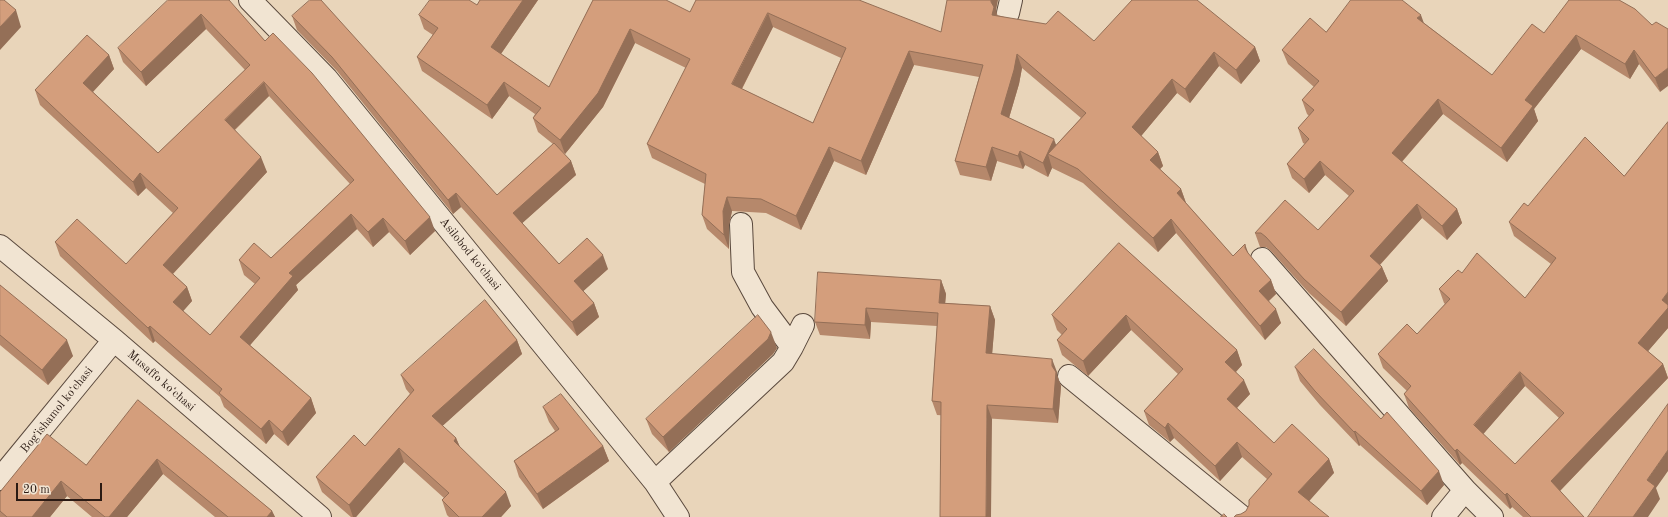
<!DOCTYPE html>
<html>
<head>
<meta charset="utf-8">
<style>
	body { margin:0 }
	#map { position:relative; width:1668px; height:517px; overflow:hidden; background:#e9d5ba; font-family:"Old Standard TT",serif }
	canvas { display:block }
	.scale { position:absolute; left:16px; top:483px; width:86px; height:18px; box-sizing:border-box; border:2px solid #2a1a13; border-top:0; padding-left:5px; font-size:12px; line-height:14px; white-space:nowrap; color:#2a1a13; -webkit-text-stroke:3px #f1e4d2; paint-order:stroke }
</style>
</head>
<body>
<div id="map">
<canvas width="1668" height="517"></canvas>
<div class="scale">20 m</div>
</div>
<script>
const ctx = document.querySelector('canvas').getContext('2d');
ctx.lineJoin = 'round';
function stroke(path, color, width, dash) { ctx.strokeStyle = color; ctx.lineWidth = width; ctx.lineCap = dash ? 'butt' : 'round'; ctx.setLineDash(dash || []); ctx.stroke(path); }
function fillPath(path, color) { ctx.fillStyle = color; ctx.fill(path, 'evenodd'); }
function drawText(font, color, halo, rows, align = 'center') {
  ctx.font = font + ' "Old Standard TT",serif'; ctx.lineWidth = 3.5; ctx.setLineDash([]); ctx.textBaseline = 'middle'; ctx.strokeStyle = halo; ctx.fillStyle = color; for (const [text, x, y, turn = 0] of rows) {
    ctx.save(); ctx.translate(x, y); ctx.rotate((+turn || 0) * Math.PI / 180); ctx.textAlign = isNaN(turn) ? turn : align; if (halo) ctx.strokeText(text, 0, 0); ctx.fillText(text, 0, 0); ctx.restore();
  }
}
const minor = new Path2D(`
	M250,0L327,79L655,482L678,517
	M1008,13L1011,0
	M0,246L114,340L320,517
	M1262,259L1465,490L1492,517
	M792,347L803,325
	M1069,376L1242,517
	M0,479L114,340
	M655,482L783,362L792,347L762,307L743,272L741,224
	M1443,517L1465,490`);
stroke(minor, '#5a493d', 24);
stroke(minor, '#f1e4d2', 22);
fillPath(new Path2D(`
	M480,0H538L501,54L549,87L593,0L690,12L696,0L941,32L996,10L997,15L1094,41L1255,47L1260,61L1241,84L1219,66L1190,103L1177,93L1141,136L1158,152L1163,166L1160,169L1181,189L1186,203L1233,256L1249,255L1271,280L1276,294L1269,301L1281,323L1265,340L1176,233L1158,252L1083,183L1052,168L1048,177L1025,165L1023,169L997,161L991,181L960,175L955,161L979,77L914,65L866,175L834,161L801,230L766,213L732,211L729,225V249L707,229L702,215L705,184L652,158L647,144L686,68L635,43L603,107L565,154L561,151L571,161L576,175L522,223L559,264L608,269L583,291L594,303L599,317L577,336L461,207L453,214L337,71L297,30L292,16L497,195L553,144L538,132L533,118L535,114L509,96L492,119L422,71L417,57L433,35L424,29L419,15L477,5ZM773,27L841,58L813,123L742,89ZM1022,68L1081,118L1056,145L1009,118L1019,84Z
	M230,2L435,231L410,255L389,232L373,247L357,229L296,285L298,290L250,345L311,398L316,413L288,446L274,434L266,444L224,407L220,397L155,341L153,343L60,256L55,242L126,264L173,213L146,188L138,196L40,105L35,90L109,55L114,69L93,92L158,153L245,70L206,29L146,86L123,62L118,48ZM269,96L350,184L271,258L239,260L244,275L255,284L210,335L183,311L192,301L187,287L173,274L267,172L235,130Z
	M1635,9L1660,92L1639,64L1630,79L1581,49L1534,109L1538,121L1507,162L1443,114L1402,162L1457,209L1462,223L1447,240L1422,218L1380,265L1382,267L1388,281L1346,326L1309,293L1271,251L1266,247H1260L1255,233L1318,230L1349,196L1325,175L1309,193L1292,178L1287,164L1305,144L1303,143L1298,128L1309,116L1307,114L1302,100L1314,87L1288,64L1282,50L1326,32L1424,23L1492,75L1544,33Z
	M1509,222L1668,328L1648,351L1663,364L1668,378L1560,491L1584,517H1523L1512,507L1510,509L1462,463L1460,465L1409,408L1404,394L1407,391L1383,368L1378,354L1417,334L1445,304L1444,303L1439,289L1462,273L1525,298L1551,264L1514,236ZM1525,386L1559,418L1515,464L1483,434Z
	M1119,243L1237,350L1242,365L1236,372L1250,394L1237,408L1274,443L1329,459L1334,473L1241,514L1246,511L1267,479L1242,457L1220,481L1174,438L1170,442L1149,425L1144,411L1178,374L1131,330L1088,376L1062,355L1057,340L1062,335L1057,330L1052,315Z
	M941,280L946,294L945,303L990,306L995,320L992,354L1057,372V375L1061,386L1058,423L937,415L932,401L937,326L871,322L870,339L820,335L815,322Z
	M0,285L73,356L48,385L0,345Z
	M517,340L522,354L442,426L456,438L460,447L511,506L501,517H449L447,515L442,500L444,498L404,462L356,517H351L322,492L316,477L365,446L410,394L406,389L401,375Z
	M777,348L773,354L669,452L652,434L646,419Z
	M1295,367L1381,419L1444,485L1427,505L1360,445L1359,446L1320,405L1300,381Z
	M138,400L272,511L275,517H215L163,474L127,517H92L67,496L50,517H0V492L86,465Z
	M543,407L603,446L609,461L543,509L519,477L514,461L555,431L549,422Z`), '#b6886b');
fillPath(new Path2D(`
	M523,0H538L496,61L491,47Z
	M991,0H998L996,10V13L999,21L992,15Z
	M16,10L21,27L0,50V27Z
	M768,13L773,27L737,98L732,84Z
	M201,14L206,29L146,86L141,72Z
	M1421,15L1426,29L1417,18Z
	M630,29L635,43L603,107L565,154L560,140Z
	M1576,35L1581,49L1534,109L1538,121L1507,162L1501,148L1525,100Z
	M1255,47L1260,61L1241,84L1236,70Z
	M1634,50L1639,64L1630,79L1625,64Z
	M909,51L914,65L866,175L861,161Z
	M1214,52L1219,66L1190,103L1185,89Z
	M1017,54L1022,68L1019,84L1006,128L1001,114Z
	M109,55L114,69L88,97L83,83Z
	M1668,68V86L1660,92L1655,78Z
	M1172,79L1177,93L1137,141L1132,127Z
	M264,82L269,96L230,134L225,120Z
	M504,82L509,96L492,119L487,105Z
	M1438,99L1443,114L1397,167L1392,153Z
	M1054,139L1059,153L1048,154L1052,168L1048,177L1043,163Z
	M829,147L834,161L801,230L796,216Z
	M992,147L997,161L991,181L986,167Z
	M1020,151L1025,165L1023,169L1018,156Z
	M1158,152L1163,166L1155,174L1150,160Z
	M261,157L267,172L168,279L163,265Z
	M571,161L576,175L518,227L513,213Z
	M1320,161L1325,175L1309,193L1304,179Z
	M140,173L146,188L138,196L133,182Z
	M1181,189L1186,203L1177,193Z
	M456,193L461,207L453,214L448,200Z
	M727,197L732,211L729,225V249L724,235L723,211Z
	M1417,204L1422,218L1375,270L1370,256Z
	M1457,209L1462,223L1447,240L1442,226Z
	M351,214L357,229L296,285L298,290L245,351L240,337L289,273Z
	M430,217L435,231L410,255L405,241Z
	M383,218L389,232L373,247L368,232Z
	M1171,219L1176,233L1158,252L1153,238Z
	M1245,244L1250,258L1245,248Z
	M603,255L608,269L579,295L574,281Z
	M1382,267L1388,281L1346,326L1341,312Z
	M941,280L946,294L944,317L939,303Z
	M1271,280L1276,294L1264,305L1259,291Z
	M187,287L192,301L178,317L173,302Z
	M1668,292V328L1643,357L1638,343L1662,300Z
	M594,303L599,317L577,336L572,322Z
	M990,306L995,320L991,367L986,353Z
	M866,308L871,322L870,339L865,325Z
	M1276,309L1281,323L1265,340L1260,326Z
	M1126,315L1131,330L1088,376L1083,361Z
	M150,326L155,341L153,343L148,328Z
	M771,332L777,348L773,354L669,452L663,437Z
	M67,340L73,356L48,385L42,370Z
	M517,340L522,354L437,431L432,416Z
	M1237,350L1242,365L1231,377L1225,362Z
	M1052,359L1057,372V375L1061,386L1058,423L1053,409Z
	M1663,364L1668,378L1556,495L1551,481Z
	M1520,372L1525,386L1479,439L1474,425Z
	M1244,380L1250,394L1232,413L1227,399Z
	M311,398L316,413L288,446L282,432Z
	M987,405L992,419L991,517H986Z
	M269,420L274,434L266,444L261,429Z
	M1168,423L1174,438L1170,442L1165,428Z
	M1355,431L1360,445L1359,446L1354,432Z
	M456,438L462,452L454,441Z
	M1237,442L1242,457L1220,481L1215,466Z
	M603,446L609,461L543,509L537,494Z
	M399,448L404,462L356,517H353L349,505Z
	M1457,449L1462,463L1460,465L1455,451Z
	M1668,450V471L1656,488L1660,499L1648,517H1633L1647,480Z
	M157,459L163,474L127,517H109Z
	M1329,459L1334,473L1304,507L1298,492Z
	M1439,471L1444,485L1427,505L1421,491Z
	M61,481L67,496L50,517H32Z
	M506,492L511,506L501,517H482Z
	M1507,493L1512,507L1510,509L1505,495Z
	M272,511L275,517H267Z`), '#946f57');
const building = new Path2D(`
	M0,0H4L16,10L0,27Z
	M168,0H229L265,41L273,33L312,73L430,217L405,241L383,218L368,232L351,214L289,273L293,276L240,337L311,398L282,432L269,420L261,429L219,393L222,389L150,326L148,328L55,242L77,219L126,264L178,208L140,173L133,182L35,90L87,35L109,55L83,83L158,153L250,65L201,14L141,72L118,48ZM264,82L354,180L271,258L254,243L239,260L260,278L210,335L173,302L187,287L163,265L261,157L225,120Z
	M310,0H321L497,195L554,143L571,161L513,213L559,264L587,238L603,255L574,281L594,303L572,322L456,193L448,200L332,57L292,16Z
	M430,0H469L477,5L480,0H523L491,47L549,87L593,0H666L690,12L696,0H859L941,32L947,0H991V2L994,7L992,15L1046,24L1058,11L1094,41L1132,0H1197L1255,47L1236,70L1214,52L1185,89L1172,79L1132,127L1158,152L1150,160L1181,189L1177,193L1233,256L1245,244V248L1248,253L1271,280L1259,291L1276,309L1260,326L1171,219L1153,238L1078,169L1048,154L1086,113L1017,54L1014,70L1001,114L1054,139L1043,163L1020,151L1018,156L992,147L986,167L955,161L983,65L909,51L861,161L829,147L796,216L761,199L727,197L723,211L724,235L702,215L706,174L647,144L690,59L630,29L598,93L560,140L533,118L541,108L504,82L487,105L417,57L438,28L419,15ZM768,13L846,48L813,123L732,84Z
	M1351,0H1402L1421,15L1417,18L1492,75L1532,24L1544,33L1569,0H1619L1635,9L1652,25L1656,22L1668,29V68L1655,78L1634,50L1625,64L1576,35L1525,100L1533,106L1501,148L1438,99L1392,153L1457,209L1442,226L1417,204L1370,256L1382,267L1341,312L1304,279L1266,237L1261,233H1255L1285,200L1318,230L1354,191L1320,161L1304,179L1287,164L1309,139L1298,128L1314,110L1302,100L1319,81L1282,50L1310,18L1326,32Z
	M1668,122V292L1662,300L1668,305V308L1638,343L1663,364L1551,481L1584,517H1531L1507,493L1505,495L1457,449L1455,451L1404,394L1411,386L1378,354L1407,324L1417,334L1450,299L1439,289L1458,270L1462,273L1477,253L1525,298L1556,258L1509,222L1524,203L1528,206L1585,137L1624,176ZM1520,372L1564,413L1515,464L1474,425Z
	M1119,243L1237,350L1225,362L1244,380L1227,399L1274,443L1292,424L1329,459L1298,492L1329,517H1234L1236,515L1241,514L1246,511L1249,505V500L1272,474L1237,442L1215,466L1168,423L1165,428L1144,411L1183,369L1126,315L1083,361L1057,340L1067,329L1052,315Z
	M818,272L941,280L939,303L990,306L986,353L1052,359V366L1056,372L1053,409L987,405L986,517H940L941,402L932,401L938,313L866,308L865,325L815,322Z
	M0,285L67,340L42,370L0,335Z
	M485,300L517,340L432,416L456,438L454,441L506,492L482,517H459L442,500L449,493L399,448L349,505L316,477L354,435L365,446L414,390L401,375Z
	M758,315L771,332L768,339L663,437L646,419Z
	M1314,349L1381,419L1387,412L1439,471L1421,491L1355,431L1354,432L1315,391L1295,367Z
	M561,394L603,446L537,494L514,461L559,429L543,407Z
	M138,400L272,511L267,517H228L157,459L109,517H105L61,481L32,517H7L0,511V492L47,434L86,465Z
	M1668,404V450L1647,480L1655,486L1633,517H1588Z
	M1224,514L1227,517H1221Z`);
fillPath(building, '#d49e7c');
stroke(building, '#946f57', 1);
drawText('12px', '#2a1a13', '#f1e4d2', [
	["Asilobod koʻchasi",470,254,51],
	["Musaffo koʻchasi",161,381,41],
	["Bogʻishamol koʻchasi",57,410,-51]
]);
</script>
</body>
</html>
